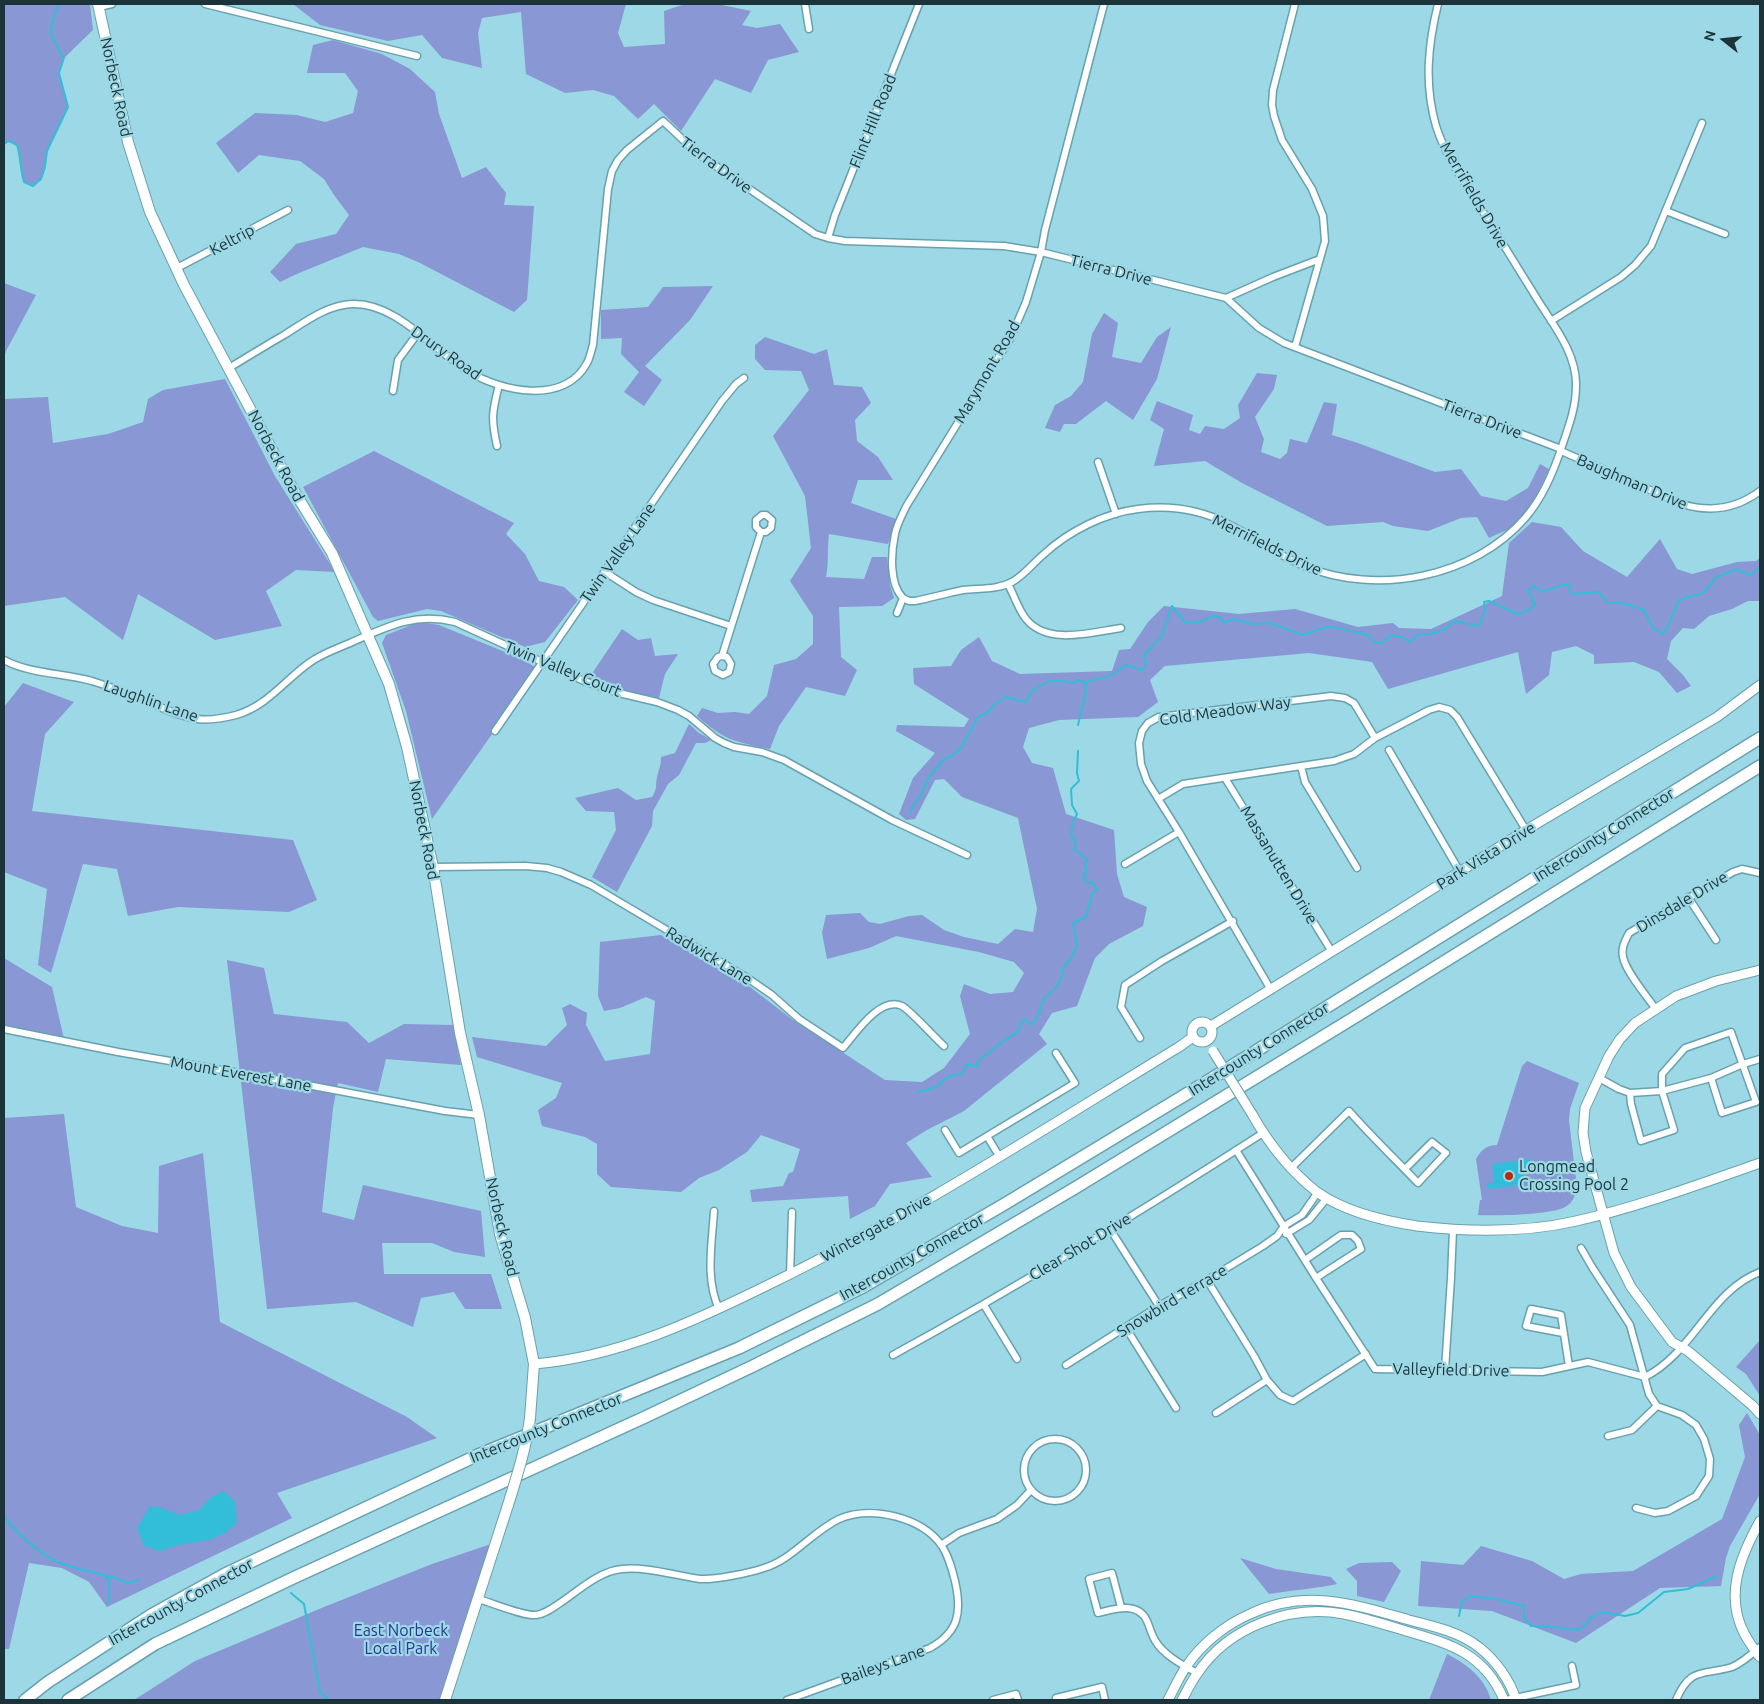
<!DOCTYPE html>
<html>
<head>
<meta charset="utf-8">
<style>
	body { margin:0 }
	#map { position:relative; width:1764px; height:1704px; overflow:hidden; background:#9cd8e5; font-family:Ubuntu,sans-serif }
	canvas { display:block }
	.frame { position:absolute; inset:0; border:5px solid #1c3439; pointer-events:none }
	.north { position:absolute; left:1699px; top:15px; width:50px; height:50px; -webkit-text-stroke:4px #9cd8e5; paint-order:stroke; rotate:286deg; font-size:14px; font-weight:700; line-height:20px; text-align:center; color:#1c3439 }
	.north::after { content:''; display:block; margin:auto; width:18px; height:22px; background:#1c3439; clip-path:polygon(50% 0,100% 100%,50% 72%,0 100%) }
</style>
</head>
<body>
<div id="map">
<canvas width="1764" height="1704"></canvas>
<div class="frame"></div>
<div class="north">N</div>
</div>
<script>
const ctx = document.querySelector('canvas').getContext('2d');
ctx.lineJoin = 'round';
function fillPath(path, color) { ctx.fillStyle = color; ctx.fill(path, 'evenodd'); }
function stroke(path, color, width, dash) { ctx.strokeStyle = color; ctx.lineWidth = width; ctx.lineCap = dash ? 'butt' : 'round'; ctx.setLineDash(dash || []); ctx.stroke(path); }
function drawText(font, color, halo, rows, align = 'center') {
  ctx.font = font + ' Ubuntu,sans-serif'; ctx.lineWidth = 4.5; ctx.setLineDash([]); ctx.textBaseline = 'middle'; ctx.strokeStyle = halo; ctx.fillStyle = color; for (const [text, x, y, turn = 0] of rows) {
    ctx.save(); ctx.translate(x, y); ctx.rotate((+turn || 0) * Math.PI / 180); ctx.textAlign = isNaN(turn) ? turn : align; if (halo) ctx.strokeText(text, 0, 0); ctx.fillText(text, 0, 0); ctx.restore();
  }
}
fillPath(new Path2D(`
	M4,4H90L93,30L64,58L59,73L68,107L47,151L45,167L41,179L33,186L24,182C20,169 21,157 17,145L9,141L4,144Z
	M293,4H626L618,33L624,47L665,44L664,11L685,4H717L751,11L742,25L757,28L780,24L799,52L768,60L751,93L715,79L681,131L654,104L638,119L614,96L593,90L565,93L526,74L521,12L482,18L478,33L482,68L442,58L422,35L388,41L320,25Z
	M333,40L382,54L410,69L435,92L439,114L462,178L486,167L506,193L504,205L534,206L527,300L514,312L420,263L399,254L363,247L299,273L280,282L270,272L296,244L336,234L349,215L334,195L324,179L300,161L259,155L238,173L216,143L255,113L297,115L325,122L353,113L358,91L345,73H307L313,45Z
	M4,283L36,295L6,351L4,358Z
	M713,286L690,320L645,366L662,380L644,406L624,392L639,372L621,354L622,338L601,339V310L648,307L663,287Z
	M1104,313L1118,323L1112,357L1141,363L1157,337L1171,327L1157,379L1133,420L1106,401L1076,424H1064L1060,432L1045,428L1055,405L1071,396L1083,382L1092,334Z
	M765,337L814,354L827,349L834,385L862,387L871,403L855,420L857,441L878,457L893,480H858L851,503L896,519L888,544L829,534C827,549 829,563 826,577L864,579L872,557H887L890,585L894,598L882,606L839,607L841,657L857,670L845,696L806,687L779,726L770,749C735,742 724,740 697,716L702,708L718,713L735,712L749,714L767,696L774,665L796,659L813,644V616L790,581L811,548L805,496L773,436L809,390L801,371L765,370L755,359V345Z
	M1257,373L1277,375L1274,389L1255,417L1264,439L1261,452L1280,459L1287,453L1290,439L1307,443L1324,402L1337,404L1332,435L1358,443L1435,472L1461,469L1481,496L1506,501L1528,488L1540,464L1549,469C1539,492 1528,516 1507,530C1501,533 1494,535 1489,538L1477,517L1461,518L1428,531L1393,526L1383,522L1327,526L1242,483L1205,461L1154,466L1164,429L1150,420L1157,401L1193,415L1189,430L1200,434L1205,426L1224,429L1240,418L1238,405Z
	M225,379L275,476L335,572L296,570L266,591L282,626L215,640L138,594L123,640L65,597L4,606V399L48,397L53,443L108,434L143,422L148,399L163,390Z
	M374,451L514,523L506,534L525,554L539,581L564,587L578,600L545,642L525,647L441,611L427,609L378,621L373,617L303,487Z
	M1532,522L1561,527L1583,551L1627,577L1660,539L1677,569L1692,574L1737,562L1756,561L1760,558V601H1748L1732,609L1709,616L1694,629L1683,628L1671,641L1667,659L1683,675L1691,686L1677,693L1659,672L1634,662L1594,664V655L1576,646L1552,652L1549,675L1526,694L1518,652L1388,689L1372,662L1309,653L1165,666L1150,680L1158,702L1138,717L1059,720L1029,728L1023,747L1032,763L1053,768L1066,814L1114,830L1117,874L1124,897L1147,907L1143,926L1109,944L1095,958L1077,1006L1052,1013L1039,1034L1047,1044L964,1111L927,1130L906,1143L932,1177L890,1184L875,1206L850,1219L848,1196L752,1202L750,1190L783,1186L789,1173L793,1172L800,1149L761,1135L747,1152L719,1170L699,1178L681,1192L611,1187L597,1174V1144L585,1137L542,1126L538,1110L556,1098L562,1083L477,1057L472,1037L546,1046L567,1025L562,1008L570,1004L587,1013L586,1025L605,1061L650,1054L655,1001L646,997L620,1008L604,1011L598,996L600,942L661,935L750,987L793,1020L885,1080L922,1082L944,1068L970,1034L960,996L964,984L990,994L1013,992L1024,973L1014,962L979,952L896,936L869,948L827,959L822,933L826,915L860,913L869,922L880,924L909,916L922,915L944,930L964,937L998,944L1015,929L1033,932L1037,909L1018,818L962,797L944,779L935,780L915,819L906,820L899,814L913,778L935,753L896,731L897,725L964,727L969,719L914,684L913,668L951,666L961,650L979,637L992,661L1020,674L1112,671L1119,650L1130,649L1148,622L1164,606L1239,614L1295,609L1358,627L1393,623L1399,628L1431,629L1502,596L1509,543Z
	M419,622L439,625L522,659L538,669L432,819L406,711L382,643L386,635Z
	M622,629L638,640L651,638L655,656L678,654L665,674L659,698L629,692L589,678Z
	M23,683L74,702L45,734L32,811L293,840L317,900L289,912L178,907L128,916L117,869L83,864L51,973L38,965L47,889L4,872V707Z
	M689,724L699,733L711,740L705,743H696L679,775L668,784L653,811L652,826L617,892L592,877L616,830L614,812L586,811L575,798L618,788L636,800L652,797C658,788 655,786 657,777C659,769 661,766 661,757L675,753Z
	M4,958L52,987L64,1039L4,1027Z
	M227,960L264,968L274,1014L347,1022L369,1043L404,1024L453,1025L461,1065L386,1059L378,1092L338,1083L333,1108L322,1212L354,1220L363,1185L481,1211L485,1257L454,1252L432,1243H382L384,1274H491L502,1309H465L454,1292L421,1298L413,1327L356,1302L267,1309Z
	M1527,1061L1579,1083L1570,1109L1569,1120L1577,1188C1575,1196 1573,1203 1565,1207C1551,1215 1495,1216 1478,1215L1480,1200H1482L1476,1159C1481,1150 1487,1145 1497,1145L1522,1066Z
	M64,1114L76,1207L122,1226L158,1233L159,1166L203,1153L220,1322L407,1417L437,1438L277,1493L292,1518L107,1607L89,1582L62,1568L29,1563L9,1649H4V1118Z
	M1760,1340V1396L1746,1374L1736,1367Z
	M1747,1413L1760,1435V1494L1730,1546L1726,1558L1721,1586L1660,1588L1576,1643L1492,1611L1418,1606L1421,1561L1463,1565L1481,1546L1532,1561L1564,1579L1581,1574L1633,1571L1722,1519L1745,1457L1739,1425Z
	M494,1543L444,1700H134L195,1661L324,1607L432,1564Z
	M1240,1558L1276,1569L1331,1577L1337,1584C1314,1589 1292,1590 1269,1594Z
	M1392,1562L1401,1571L1384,1602L1357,1596V1581L1346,1569L1359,1563Z
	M1447,1654C1467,1664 1485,1678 1491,1700H1429Z`), '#8997d4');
fillPath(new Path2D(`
	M1531,1159V1168L1524,1169L1525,1185L1488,1189L1487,1184L1494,1182L1492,1164Z
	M224,1491L235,1502L237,1522L227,1532L209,1540L178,1545L160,1551L144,1546L137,1528L150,1506L162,1508L180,1515L199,1510L211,1497Z`), '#32bed8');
stroke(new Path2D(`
	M4,144L9,141L17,145C21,157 20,169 24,182L33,186L41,179L45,167L47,151L68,107L59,73L64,58C49,33 47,31 59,4
	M1078,725L1086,691L1085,683C1102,676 1112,679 1125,665L1143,670L1146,664L1144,655L1162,636L1172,606L1186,623L1200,622L1212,616L1219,617L1224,623L1234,619L1253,624L1270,623L1303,635L1326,627L1339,628L1368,635L1373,642L1382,643L1391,635L1402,637L1410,642L1419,634H1431L1445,629L1454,621L1479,626L1485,610L1484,602L1489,601L1517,614L1525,612L1535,605L1528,590L1534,586L1542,592L1562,585H1569L1571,594L1598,592L1608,602L1627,604L1644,610L1653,628L1663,634C1671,624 1673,612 1679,600L1703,593L1717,577L1737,569L1746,574L1751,575L1760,567
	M910,813L914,804L920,797L927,780L944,759L952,756L962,747L978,717L987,713L995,704L1006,697L1026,702L1031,692L1048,681H1064L1073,683L1079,680L1085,683
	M918,1092L936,1087L949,1076L962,1074L967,1064L978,1067L977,1062C991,1051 1003,1040 1018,1032L1021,1023L1025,1019L1032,1025L1038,1016L1044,998L1054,990L1061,980L1063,968L1070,960L1077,946L1073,923L1086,917C1087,908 1092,903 1091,895L1097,889L1092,882L1087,883L1083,876L1087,872L1085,865L1087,859L1074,849L1076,841L1071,835L1073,823L1077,814L1072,805L1071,789L1079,781L1077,773L1078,751
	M4,1517C18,1533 41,1556 61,1563C83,1572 107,1573 128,1583L139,1580
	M103,1574L109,1581V1602
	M291,1593L304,1604L320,1692L328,1700
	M1459,1616L1462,1602L1470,1596L1496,1599L1524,1606V1618L1531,1626L1553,1627L1577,1630L1585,1626L1590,1618L1603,1612L1625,1616L1638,1613L1664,1592L1688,1589L1717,1576`), '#32bed8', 2);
const street = new Path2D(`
	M205,4L417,56
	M805,4L809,29
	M99,7L112,4
	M1666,211L1725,234
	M828,238L835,215L919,4
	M175,269L288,210
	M1226,298L1273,277L1320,259
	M1551,321L1621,277L1635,265L1651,246L1702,123
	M1295,347L1325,241L1323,216L1312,189L1282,140L1274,116L1272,105L1273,90L1295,4
	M229,368C247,357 265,346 284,335C305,322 327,305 352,304C396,302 433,350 468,371C501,392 565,405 587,363C590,358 591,351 593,345L608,189L612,171L618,160L627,150L663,121L697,153L815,234L828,238L845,241L1004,246L1041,252L1226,298L1259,328L1284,343L1561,449
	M393,391L398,360L418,333
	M497,446C491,419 492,412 499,385
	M1561,451L1682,504C1711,513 1736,509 1760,491
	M1098,462L1116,514
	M605,572L636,592L653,600L731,626
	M1008,584C1014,595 1018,609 1026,619C1048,646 1092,632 1121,628
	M903,598L909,601H915C931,598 947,593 963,590C979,588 997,590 1012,582C1025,575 1033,563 1044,554C1069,531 1105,513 1138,509C1169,505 1201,510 1228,524C1254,536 1277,555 1304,566C1377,596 1474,578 1526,517C1543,497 1554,471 1562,446C1569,426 1576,407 1576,386C1577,355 1555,327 1539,302C1519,270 1500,239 1480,207C1464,182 1445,155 1436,126C1424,84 1428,45 1438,4
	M897,613L903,598C889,584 891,553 895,534C897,524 902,515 907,505L1011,337L1026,302L1041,252L1045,230L1104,4
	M722,656L727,657L731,664L729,672L723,675L715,671L713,664L718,657L722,656L761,532H766L771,528L772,520L766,515H762L756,520V527L761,532
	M4,660C30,674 63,673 92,681C111,687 130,694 148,702C165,709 181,717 198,719C211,721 224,718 236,715C267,706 284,681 309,663C321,654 336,649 350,643C386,627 414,612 455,622L584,681L619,693L657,702L678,710L689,716L715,738L724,743L734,747L762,752L784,760L892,820L967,855
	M495,731L722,401L736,384L744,378
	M1389,750L1460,872
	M1301,766L1305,782L1357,868
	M1225,778L1332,952
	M1158,799L1183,784L1334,761L1354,754L1375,738L1429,710L1439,707L1450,710L1457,717L1526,830
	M1125,864L1179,832
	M433,867L526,866L547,868L561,872L591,885L746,977L772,995L799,1019L843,1048C856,1033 880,996 902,1006C910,1010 936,1039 944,1046
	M1688,897L1716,940
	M1271,990L1179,832L1147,781L1141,764L1139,743L1142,731L1148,723L1159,717L1331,696L1345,698L1354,703L1375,738
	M1655,1008C1646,995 1626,972 1623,957C1621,948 1625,941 1629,933L1733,872L1742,869L1760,873
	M4,1029L118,1052L297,1083L445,1111L479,1115
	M1140,1038L1121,1007L1125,985L1162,961L1233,921
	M1599,1078L1619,1089L1630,1093L1662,1091L1711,1078L1743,1064L1760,1059
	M1630,1093L1631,1104L1641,1141L1674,1130L1662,1091V1074L1685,1048L1731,1032L1756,1102L1722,1113L1711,1078
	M945,1130L959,1153L1075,1083L1056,1053
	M987,1136L999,1156
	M1236,1150L1316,1278L1375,1369L1542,1372L1588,1362L1645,1377C1694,1352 1710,1291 1760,1272
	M1291,1168L1349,1111C1371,1136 1395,1159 1418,1183L1446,1153L1432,1142L1405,1169
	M714,1211C712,1244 705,1279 719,1309
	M1110,1229L1159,1306
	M1286,1234L1309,1220L1327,1198
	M1581,1248L1592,1267L1630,1325L1649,1394L1657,1406L1682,1415L1696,1425L1704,1439L1710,1459L1709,1476L1696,1496L1668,1511L1655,1513L1636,1508
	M1305,1260L1341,1235H1352L1358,1241L1361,1249L1316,1278
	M790,1275L792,1212
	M1207,1280L1254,1356L1267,1380L1280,1395L1293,1401L1366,1354
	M984,1305L1017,1359
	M1126,1328L1176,1408
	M1563,1333L1526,1326L1531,1309L1561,1315L1569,1366
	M893,1355C1019,1286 1142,1211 1263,1133
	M1066,1365L1159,1306L1207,1280L1263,1246L1277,1236L1284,1226L1302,1215L1318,1192
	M1445,1370L1451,1278L1453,1230
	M1216,1413L1267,1380
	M1608,1436L1632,1430L1657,1406
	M1024 1470a31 31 0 1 1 62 0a31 31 0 1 1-62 0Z
	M941,1545L959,1533L997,1519L1017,1505L1031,1490
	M478,1599C493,1603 522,1616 536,1615C545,1614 553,1608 560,1603C578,1591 599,1571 622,1569C645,1566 677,1576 700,1579C714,1580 750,1573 764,1568C793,1559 812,1532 839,1519C871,1505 922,1517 942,1546C949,1557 952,1569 955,1581C962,1612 959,1632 930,1648L787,1700
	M1121,1607L1112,1573L1089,1579L1098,1613C1114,1609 1138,1601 1147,1621C1150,1628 1152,1636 1156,1642C1165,1656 1183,1665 1197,1673
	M993,1700L1016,1694L1018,1700
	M1057,1700L1056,1698L1102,1687L1105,1700
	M1506,1700L1576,1685L1572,1666
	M1676,1700C1691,1666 1702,1676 1732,1667C1742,1663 1752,1654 1760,1647`);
const secondary = new Path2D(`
	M1760,970L1716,981L1676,996L1635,1023L1620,1039L1609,1056L1585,1108L1583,1133L1586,1152L1614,1253L1631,1287L1672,1342L1688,1351L1753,1406L1760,1414
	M1192 1032a10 10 0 1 1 20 0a10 10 0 1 1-20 0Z
	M1211,1026L1396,912L1526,830L1717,717L1760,685
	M1252,1114C1269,1144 1290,1171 1317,1192C1345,1212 1384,1221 1417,1226C1469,1232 1524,1233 1576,1221C1638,1207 1700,1184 1760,1163
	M534,1364C618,1357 695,1321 770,1284C912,1215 1044,1129 1179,1047L1193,1037
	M1760,1521C1740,1557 1724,1596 1745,1635C1750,1643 1754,1650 1760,1657
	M1168,1700C1174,1689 1179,1677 1186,1667C1201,1644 1225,1625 1250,1614C1305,1588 1354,1604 1409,1620C1433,1626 1460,1632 1480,1648C1496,1661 1510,1680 1516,1700
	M1182,1700C1187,1691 1191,1682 1197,1674C1228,1627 1290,1604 1344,1614C1365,1618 1386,1625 1406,1631C1451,1644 1485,1654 1504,1700`);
const primary = new Path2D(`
	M98,4L128,142L150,212L184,285L294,491L332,553L389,684L407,747L433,867L460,1033L479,1115L500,1234L525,1318L534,1364L530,1418
	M445,1700L508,1505`);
const highway = new Path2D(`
	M25,1700L48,1682L151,1615L225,1574L478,1455L739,1348L863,1287L1008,1202L1198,1087L1760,738
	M68,1700L155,1644L293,1578L643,1418L751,1367L878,1304L1075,1188L1355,1017L1760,766`);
stroke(street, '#67a1ae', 9);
stroke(secondary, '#67a1ae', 11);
stroke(primary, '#67a1ae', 12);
stroke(highway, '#67a1ae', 14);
stroke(street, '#fff', 6);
stroke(secondary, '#fff', 9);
stroke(primary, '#fff', 10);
stroke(highway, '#fff', 11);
const secondaryBridge = new Path2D(`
	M1213,1051L1252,1114`);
const primaryBridge = new Path2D(`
	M508,1505C517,1476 526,1448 530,1418`);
stroke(secondaryBridge, '#67a1ae', 11, []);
stroke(primaryBridge, '#67a1ae', 12, []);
stroke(secondaryBridge, '#fff', 9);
stroke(primaryBridge, '#fff', 10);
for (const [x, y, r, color] of [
	[1509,1176,5,"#b72b0a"]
]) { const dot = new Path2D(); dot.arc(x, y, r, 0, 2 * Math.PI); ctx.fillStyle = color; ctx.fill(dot); stroke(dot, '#9cd8e5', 2); }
drawText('16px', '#1c3439', '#9cd8e5', [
	["Norbeck Road",116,87,78],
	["Flint Hill Road",873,121,-68],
	["Tierra Drive",716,165,36],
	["Merrifields Drive",1474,195,60],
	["Keltrip",232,240,-28],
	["Tierra Drive",1111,270,14],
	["Drury Road",446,353,35],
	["Marymont Road",987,372,-60],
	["Tierra Drive",1482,419,21],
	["Norbeck Road",276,456,62],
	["Baughman Drive",1632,482,23],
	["Merrifields Drive",1267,545,26],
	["Twin Valley Lane",618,553,-55],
	["Twin Valley Court",563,669,22],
	["Laughlin Lane",151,701,19],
	["Cold Meadow Way",1225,711,-8],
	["Norbeck Road",424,830,79],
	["Intercounty Connector",1604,835,-32],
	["Park Vista Drive",1486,856,-32],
	["Massanutten Drive",1279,865,59],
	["Dinsdale Drive",1682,902,-31],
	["Radwick Lane",709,956,31],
	["Intercounty Connector",1259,1049,-32],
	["Mount Everest Lane",241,1074,10],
	["Norbeck Road",502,1227,77],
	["Wintergate Drive",876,1228,-29],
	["Clear Shot Drive",1080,1247,-31],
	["Intercounty Connector",912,1257,-29],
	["Snowbird Terrace",1172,1301,-31],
	["Valleyfield Drive",1451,1370,1],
	["Intercounty Connector",546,1428,-22],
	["Intercounty Connector",181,1602,-29],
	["Baileys Lane",883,1665,-20]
]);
drawText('16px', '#1c3439', '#9cd8e5', [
	["Longmead",1519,1167],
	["Crossing Pool 2",1519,1185]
], 'left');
drawText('16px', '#2d3590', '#9cd8e5', [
	["East Norbeck",401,1631],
	["Local Park",401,1649]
]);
</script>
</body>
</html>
